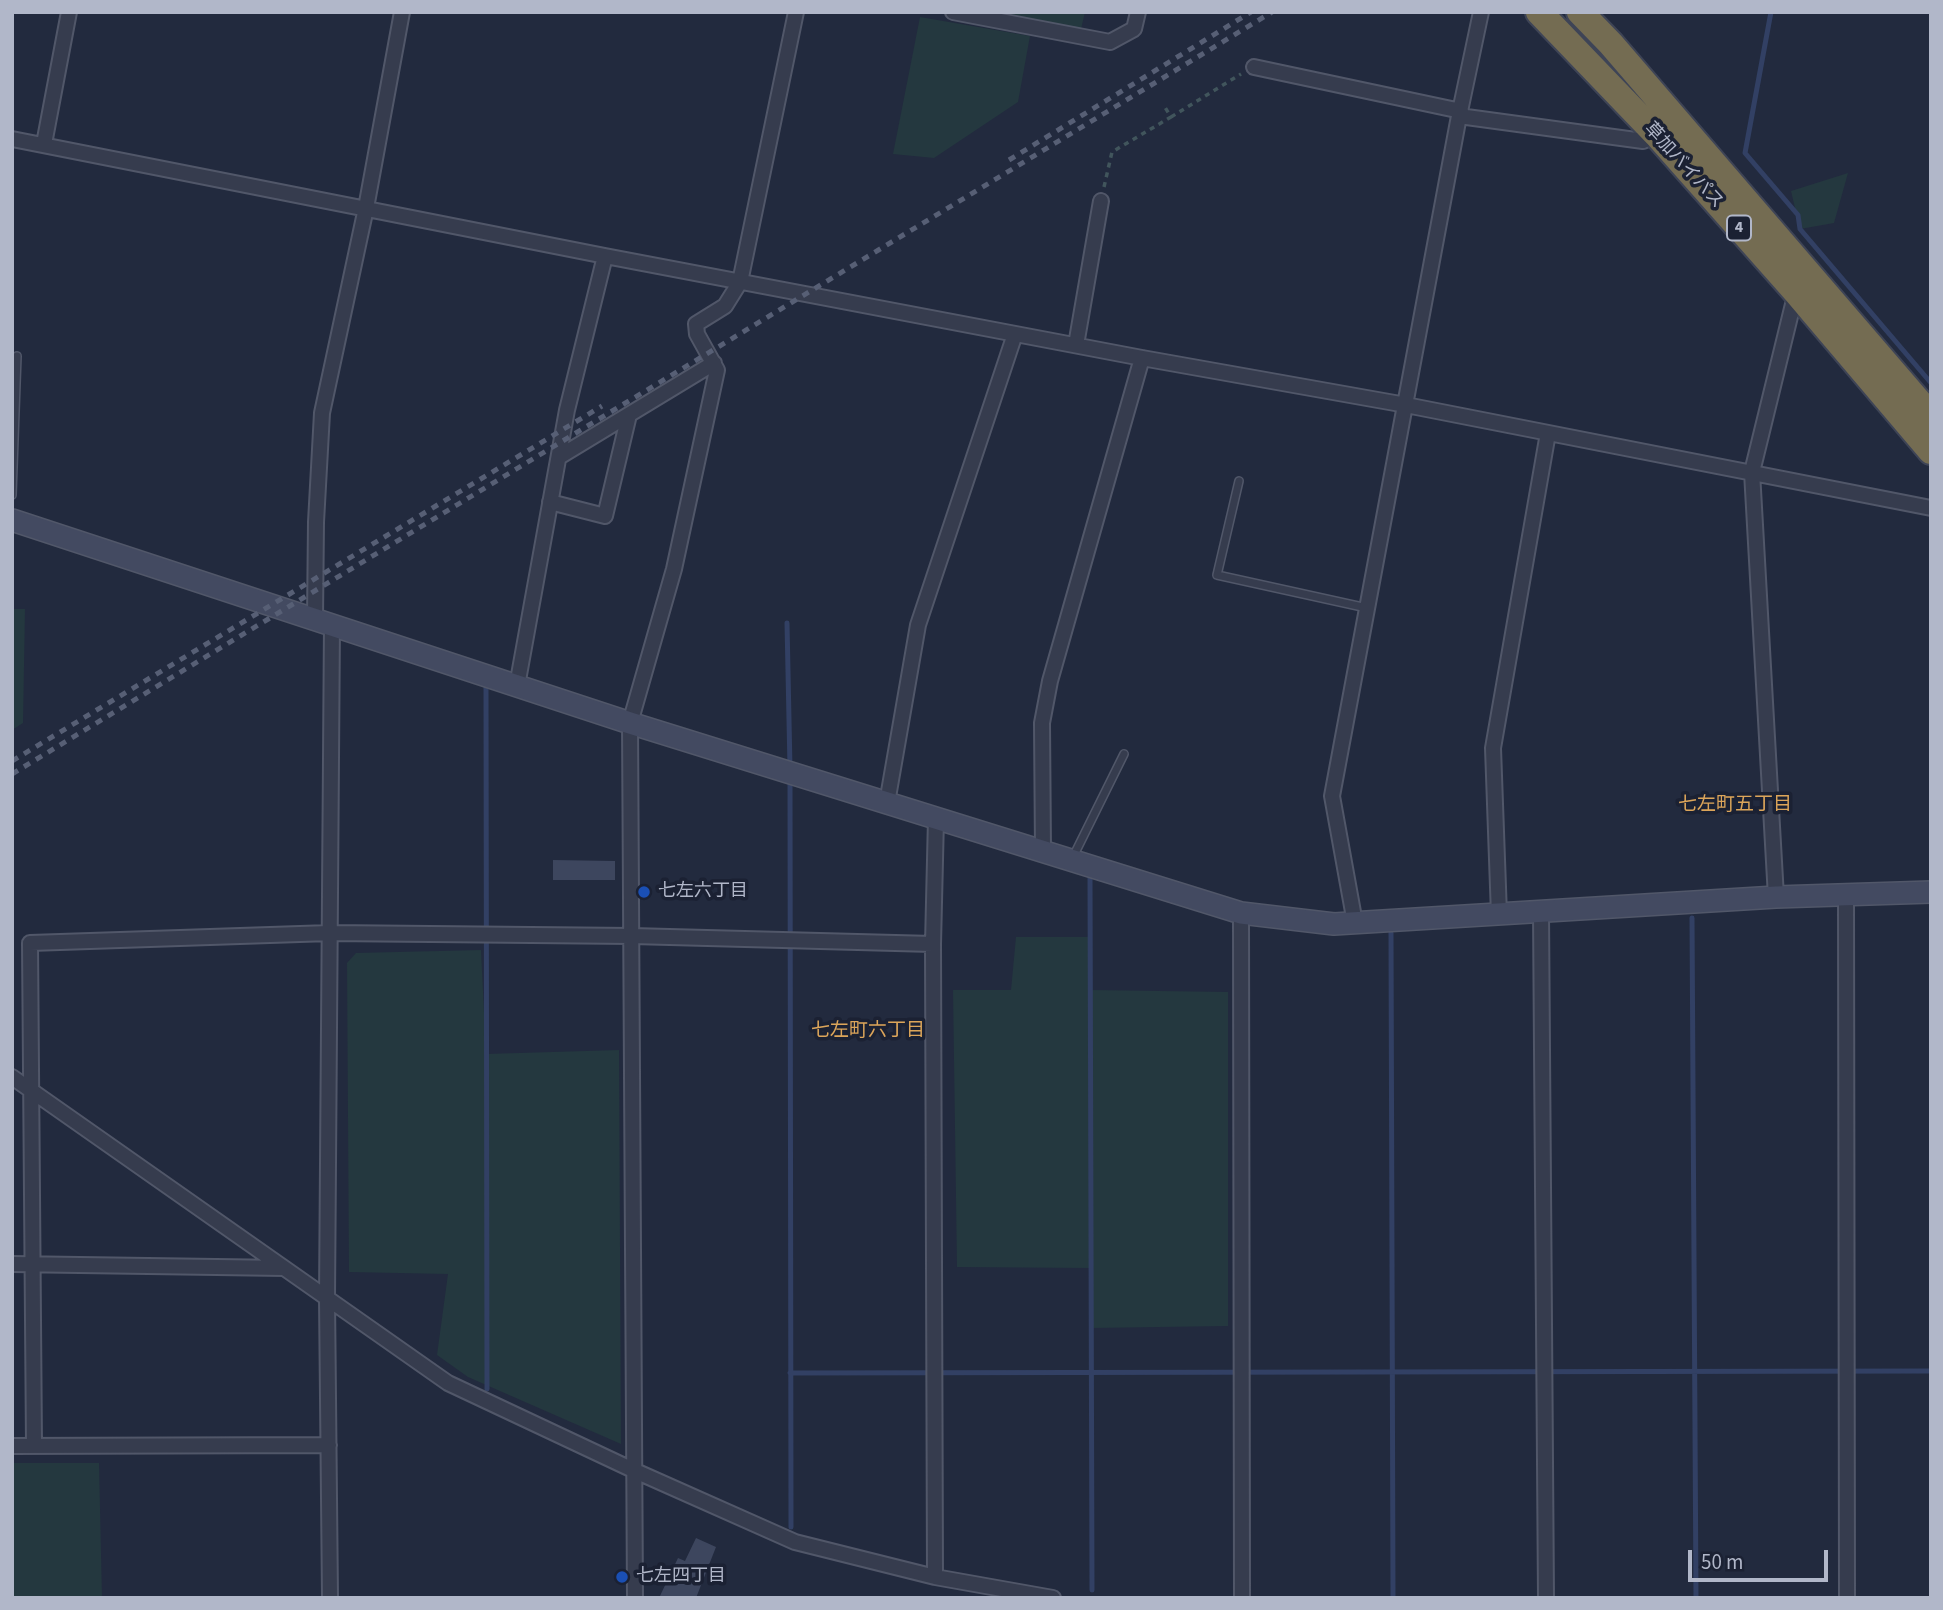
<!DOCTYPE html>
<html>
<head>
<meta charset="utf-8">
<style>
	body { margin:0 }
	#map { position:relative; width:1943px; height:1610px; overflow:hidden; background:#222a3e; font-family:"Source Sans 3",sans-serif }
	canvas { display:block }
	.frame { position:absolute; inset:0; border:14px solid #b1b7c9; pointer-events:none }
	.scale { position:absolute; left:1688px; top:1550px; width:140px; height:32px; box-sizing:border-box; border:4px solid #b1b7c9; border-top:0; padding-left:9px; font-size:21px; line-height:24px; white-space:nowrap; color:#b1b7c9; -webkit-text-stroke:5px #1b2133; paint-order:stroke }
</style>
</head>
<body>
<div id="map">
<canvas width="1943" height="1610"></canvas>
<div class="frame"></div>
<div class="scale">50 m</div>
</div>
<script>
const ctx = document.querySelector('canvas').getContext('2d');
ctx.lineJoin = 'round';
function fillPath(path, color) { ctx.fillStyle = color; ctx.fill(path, 'evenodd'); }
function stroke(path, color, width, dash) { ctx.strokeStyle = color; ctx.lineWidth = width; ctx.lineCap = dash ? 'butt' : 'round'; ctx.setLineDash(dash || []); ctx.stroke(path); }
function drawText(font, color, halo, rows, align = 'center') {
  ctx.font = font + ' "Source Sans 3","Noto Sans JP",sans-serif'; ctx.lineWidth = 7; ctx.setLineDash([]); ctx.textBaseline = 'middle'; ctx.strokeStyle = halo; ctx.fillStyle = color; for (const [text, x, y, turn = 0] of rows) {
    ctx.save(); ctx.translate(x, y); ctx.rotate((+turn || 0) * Math.PI / 180); ctx.textAlign = isNaN(turn) ? turn : align; if (halo) ctx.strokeText(text, 0, 0); ctx.fillText(text, 0, 0); ctx.restore();
  }
}
fillPath(new Path2D(`
	M995,12H1085L1081,29Z
	M920,17L1030,36L1018,102L934,158L893,154Z
	M1848,173L1834,223L1800,229L1791,191Z
	M12,609H25L23,723L12,730Z
	M1016,937H1089L1091,990L1228,992V1326L1092,1328L1089,1268L957,1267L953,990H1011Z
	M481,950L486,1054L619,1050L621,1444L468,1377L437,1355L448,1274L349,1272L347,963L356,953Z
	M12,1463H99L102,1598H12Z`), '#24383f');
stroke(new Path2D(`
	M1771,12L1745,153L1798,215L1800,229L1931,383
	M787,623L790,768
	M486,686L487,1389
	M790,778L791,1527
	M1090,877L1092,1590
	M1692,918L1696,1598
	M1391,933L1393,1598
	M790,1373L1931,1371`), '#324064', 5);
fillPath(new Path2D(`
	M553,860L615,861V880H553Z
	M696,1538L716,1547L696,1598H659L678,1558L685,1561Z`), '#3d465e');
const lane = new Path2D(`
	M1239,481L1217,575L1367,608
	M12,495L17,356
	M1073,857L1124,754`);
const street = new Path2D(`
	M953,12L1110,42L1134,29L1138,12
	M1254,67L1461,111
	M1459,116L1643,141L1657,135
	M12,139L605,256L1142,358L1406,405L1931,508
	M44,144L69,12
	M1076,345L1101,201
	M559,457L714,363
	M550,502L605,516L629,415
	M315,618L316,522L322,413L366,208L402,12
	M517,686L567,410L605,256
	M887,803L918,625L1015,334
	M1043,852L1042,723L1050,681L1142,358
	M1846,895L1847,1598
	M1776,897L1752,472L1796,292
	M1541,912L1546,1598
	M1241,913L1242,1598
	M1499,915L1493,748L1548,433
	M1355,923L1332,796L1459,116L1481,12
	M12,1077L448,1383L633,1470L795,1542L935,1577L1053,1598
	M12,1264L284,1268
	M12,1446L329,1445
	M34,1446L30,943L330,933L632,936L933,944
	M935,1577L933,944L936,818
	M330,1598L327,1298L332,623
	M635,1598L630,723L674,569L717,370L697,334L696,324L725,306L740,282L796,12`);
const secondary = new Path2D(`
	M12,520L630,723L1241,913L1334,924L1776,897L1931,892`);
const highway = new Path2D(`
	M1539,12L1657,135L1796,292L1931,451
	M1580,12L1611,44L1931,416`);
stroke(lane, '#515769', 10);
stroke(street, '#515769', 18);
stroke(secondary, '#515769', 24);
stroke(highway, '#3e4456', 30);
stroke(new Path2D(`
	M1171,117L1241,74
	M1104,187L1112,152L1171,117L1163,104`), '#41555c', 3.5, [5, 5]);
stroke(lane, '#363c4e', 7);
stroke(street, '#363c4e', 14);
stroke(secondary, '#434a61', 21);
stroke(highway, '#746c52', 26);
stroke(new Path2D(`
	M1009,160L1251,12
	M12,761L602,406
	M12,774L1272,12`), '#575f75', 5, [7, 7]);
for (const [x, y, r, color] of [
	[644,892,7,"#1a4fb4"],
	[622,1577,7,"#1a4fb4"]
]) { const dot = new Path2D(); dot.arc(x, y, r, 0, 2 * Math.PI); ctx.fillStyle = color; ctx.fill(dot); stroke(dot, '#1b2133', 2.5); }
for (const [x, y, w] of [
	[1739,228,24]
]) { const box = new Path2D(); box.roundRect(x - w / 2, y - 12.5, w, 25, 5); ctx.fillStyle = '#1b2133'; ctx.fill(box); stroke(box, '#b1b7c9', 2); }
drawText('bold 16px', '#b1b7c9', null, [
	["4",1739,228]
]);
drawText('18px', '#b1b7c9', '#1b2133', [
	["草加バイパス",1683,166,48]
]);
drawText('18px', '#b1b7c9', '#1b2133', [
	["七左六丁目",658,892],
	["七左四丁目",636,1577]
], 'left');
drawText('19px', '#dca55a', '#1b2133', [
	["七左町五丁目",1735,806],
	["七左町六丁目",868,1032]
]);
</script>
</body>
</html>
